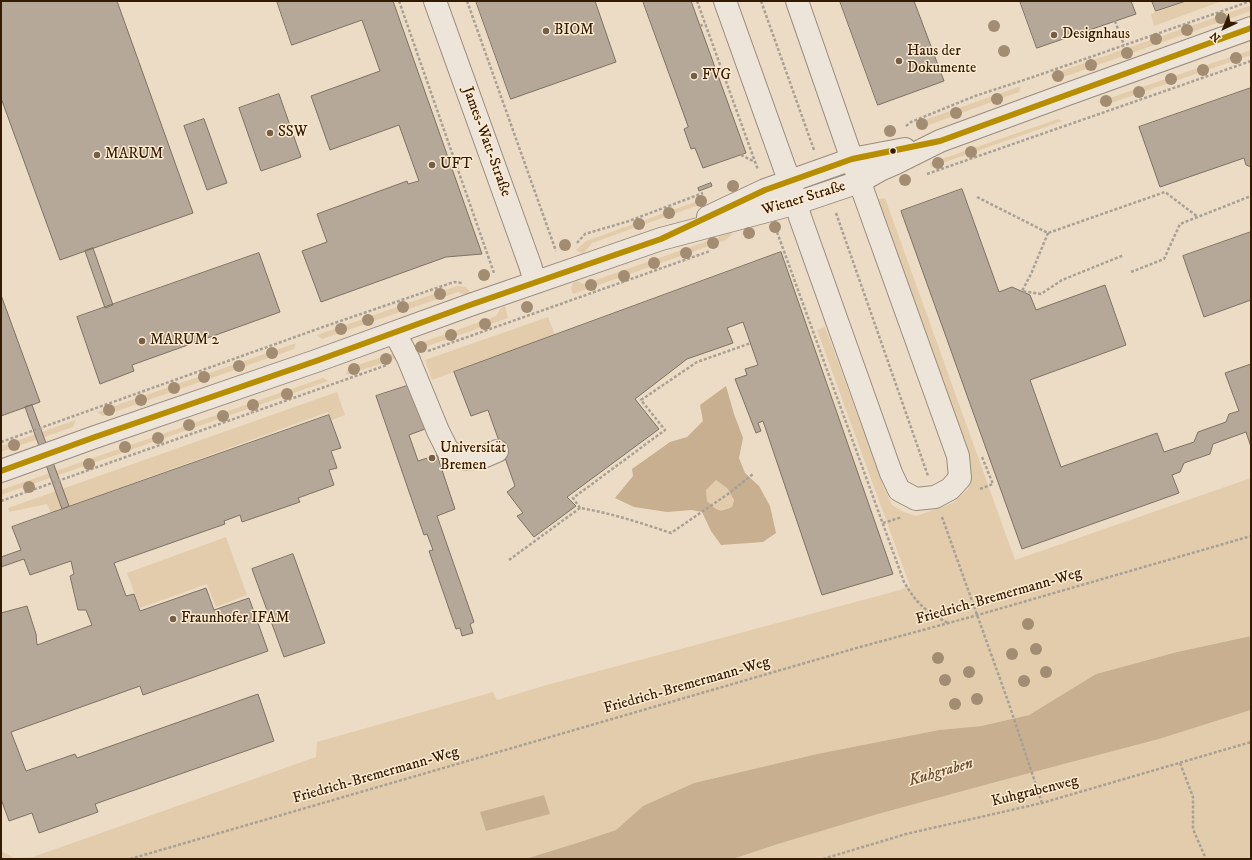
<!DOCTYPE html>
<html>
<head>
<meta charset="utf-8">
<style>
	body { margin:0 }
	#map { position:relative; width:1252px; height:860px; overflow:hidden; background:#ecdcc5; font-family:"IM FELL DW Pica",serif }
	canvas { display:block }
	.frame { position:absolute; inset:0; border:2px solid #331a02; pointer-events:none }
	.north { position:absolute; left:1204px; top:8px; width:40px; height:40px; -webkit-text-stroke:3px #fcead0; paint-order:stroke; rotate:224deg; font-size:11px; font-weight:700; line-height:16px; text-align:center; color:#331a02 }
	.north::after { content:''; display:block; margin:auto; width:14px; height:18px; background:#331a02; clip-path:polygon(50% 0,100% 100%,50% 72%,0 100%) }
</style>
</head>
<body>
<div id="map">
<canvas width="1252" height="860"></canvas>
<div class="frame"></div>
<div class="north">N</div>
</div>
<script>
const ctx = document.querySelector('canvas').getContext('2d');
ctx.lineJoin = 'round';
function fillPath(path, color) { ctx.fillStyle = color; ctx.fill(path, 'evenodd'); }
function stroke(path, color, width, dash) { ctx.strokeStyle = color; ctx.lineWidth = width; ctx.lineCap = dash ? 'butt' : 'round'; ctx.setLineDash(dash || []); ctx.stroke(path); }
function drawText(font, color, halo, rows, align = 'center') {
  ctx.font = font + ' "IM FELL DW Pica",serif'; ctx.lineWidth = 3; ctx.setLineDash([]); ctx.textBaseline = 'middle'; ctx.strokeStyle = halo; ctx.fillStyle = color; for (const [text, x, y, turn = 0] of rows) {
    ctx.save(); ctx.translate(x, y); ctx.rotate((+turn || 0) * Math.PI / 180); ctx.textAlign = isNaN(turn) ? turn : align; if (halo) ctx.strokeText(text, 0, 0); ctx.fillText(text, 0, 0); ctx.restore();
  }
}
fillPath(new Path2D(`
	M1188,1H1222L1154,26L1151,14Z
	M1251,5V11L1055,80L1050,75Z
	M1251,50V55L1105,105L1098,102Z
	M1021,86L1019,92L918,129L916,123Z
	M1058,119L1063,121L931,167L930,163Z
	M885,198L1015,560L1251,478V636L1177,652L1096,674L1029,715L981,726L939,730L817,754L694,783L643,806L616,830L580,842L525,859H1V851L14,858L33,857L316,757L317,742L493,692L497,700L543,686L900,590L910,586L817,330L825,327L885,490L892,505L904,512L916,516L953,503L968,489L971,480L967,455L886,222L877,216L872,200ZM544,795L549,814L486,831L481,812Z
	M695,202H707L592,243L583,254L576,250L586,241Z
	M730,229L732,234L726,240L573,294L571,289L573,283L576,281L584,284L719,237L725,230Z
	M457,286L466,287L471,293L466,295L458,292L322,339L317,335Z
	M505,306L508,318L410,352L412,346L496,316L500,309Z
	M548,317L555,335L432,380L425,360Z
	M296,343L294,349L103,416L97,412Z
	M391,354L401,357L346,375L348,368Z
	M323,378L328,381L1,495V490Z
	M337,392L345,415L332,420L328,412L51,513L47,504L9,512L8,508Z
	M76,420L73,427L1,452V446Z
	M716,480L728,489L734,500L732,507C717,513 718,511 707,501L706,490Z
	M226,537L247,595L216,607L207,584L140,608L127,573Z
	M1251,710V859H733L778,844L878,814L1011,778L1159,739Z`), '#e2ccac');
fillPath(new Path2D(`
	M726,386L734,414L743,438L739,458L745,473L759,486L770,506L776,533L763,542L721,545L711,531L702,512L692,510L667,512L634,507L615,498L633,476L632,469L670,442L687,437L703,421L700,405ZM716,480L728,489L734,500L732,507C718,513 718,511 707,501L706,490Z
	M1251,636V710L1159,739L1011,778L878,814L778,844L733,859H525L580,842L616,830L643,806L694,783L817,754L939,730L981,726L1029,715L1096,674L1177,652Z
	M544,795L550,814L486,831L480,812Z`), '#c7af90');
const building = new Path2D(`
	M1,1H117L193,213L60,260L1,98Z
	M277,1H393L482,254L446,257L321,302L302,251L327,242L317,214L407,181L408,184L419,181L399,125L330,150L311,96L380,71L362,20L292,45Z
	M476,1H595L616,62L511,99Z
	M643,1H691L746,153L703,168L695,148L691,149L684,129L688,127Z
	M840,1H914L944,81L878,105Z
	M1020,1H1131L1136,14L1037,48Z
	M1152,1H1186L1156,11Z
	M1251,88V167L1246,165L1244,158L1160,187L1139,127Z
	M279,94L301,157L261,171L239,108Z
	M204,119L227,183L207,190L184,126Z
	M711,183L712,186L699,191L698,188Z
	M962,189L999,292L1012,287L1030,295L1036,310L1105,285L1126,345L1030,380L1061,467L1157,433L1164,452L1194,442L1198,432L1226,422L1229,414L1239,411L1225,373L1251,364V447L1246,432L1213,444L1210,454L1184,463L1180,472L1172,475L1179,493L1022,549L901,211Z
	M1251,232V300L1204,317L1183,256Z
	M93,248L113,305L105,308L85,251Z
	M781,252L893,574L822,595L763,421L758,423L761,431L756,433L735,379L747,375L745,369L758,365L743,322L727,328L733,343L687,359L635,399L659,429L567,497L576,506L534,537L517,516L523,513L507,492L515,486L488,410L471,416L454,372Z
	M259,253L280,312L132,365L134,371L100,384L77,317Z
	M1,295L40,402L1,416Z
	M410,385L425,429L409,435L418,461L437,455L455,509L437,516L474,622L470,624L473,633L462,636L460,628L456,629L429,551L433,550L427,534L424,535L376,396Z
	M32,405L69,506L62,509L25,407Z
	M329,415L341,448L331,451L337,468L329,470L334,485L298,498L300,502L242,522L240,515L224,521L225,524L114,563L126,596L134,594L140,611L206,588L214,610L249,598L268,651L143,695L140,686L11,732L26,771L75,754L77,758L258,694L274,741L95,804L98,812L39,833L32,813L9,821L1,799V613L27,606L36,634L37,645L92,625L86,610H78L70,576L74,574L71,561L30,575L24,559L1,567V557L21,550L12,527Z
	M293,554L325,643L284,657L252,569Z`);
fillPath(building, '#b5a898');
stroke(building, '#7d7163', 1);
const minor = new Path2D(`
	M435,1L530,265L535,282
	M725,1L785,169L790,181L800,217L891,473L899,490L916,499L935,497L950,489L960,478L958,456L864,194L797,1
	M708,217L765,190L852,159L905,149
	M395,333L408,358L438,431L448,451L465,459L483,457L497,451
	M1,471L95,437L316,361L470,305L661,239L797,203L859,182L880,170L896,163L940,141L1065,95L1251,28`);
stroke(minor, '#988c7c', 24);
stroke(new Path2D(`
	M399,1L494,273
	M467,1L556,251
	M697,1L758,170
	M761,1L814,150
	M1115,21L1124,45
	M700,26L705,24
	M906,126L911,122L975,96L1033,77L1251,1
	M741,155L755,162
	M927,174L1251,61
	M977,197L1048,233L1165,192L1198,217
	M836,213L928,476
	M777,232L904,582C917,604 925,611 948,623
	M1048,233L1031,274L1022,291L1041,294L1062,280L1124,255
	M577,243L585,234L629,221L703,193
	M1131,272L1164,259L1180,224L1251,196
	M428,351L710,251
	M1,442L323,327L454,282L462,283
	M980,489L993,484L982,457
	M1,501L387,365
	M580,508L573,498L665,430L641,400L697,362L751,343
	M942,517L1009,704L1042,803
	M883,523L902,517
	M509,560L580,508C611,513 641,523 671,533L728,494L753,474
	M1180,763L1193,797V829L1206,859
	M130,859L860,647L978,615L1251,536
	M823,859L906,834L1042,803L1251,742`), '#a9a095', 2.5, [3, 2]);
stroke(minor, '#eee5da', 22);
stroke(new Path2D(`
	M1,471L95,437L316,361L470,305L661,239L765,190L852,159L940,141L1251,28`), '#b88e01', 6);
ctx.fillStyle = '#a28c72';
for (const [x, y] of [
	[1221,18],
	[994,26],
	[1187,30],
	[1156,39],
	[1004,51],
	[1127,53],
	[1236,58],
	[1091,65],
	[1203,70],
	[1058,76],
	[1171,79],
	[1139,92],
	[997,99],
	[1106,101],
	[956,113],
	[922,124],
	[890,131],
	[971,152],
	[938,163],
	[905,180],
	[733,186],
	[701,201],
	[669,213],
	[639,224],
	[775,227],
	[749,233],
	[713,243],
	[565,245],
	[686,253],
	[654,263],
	[484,275],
	[624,276],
	[591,285],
	[440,294],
	[403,307],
	[527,307],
	[368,320],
	[485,324],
	[341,329],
	[451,335],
	[421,347],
	[272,353],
	[386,359],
	[239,366],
	[354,369],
	[204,377],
	[174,388],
	[287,394],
	[141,400],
	[253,405],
	[109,410],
	[223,416],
	[189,425],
	[158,438],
	[14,445],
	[125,447],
	[89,464],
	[29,487],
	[1028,624],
	[1036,649],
	[1012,654],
	[938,658],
	[969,672],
	[1046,672],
	[945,680],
	[1024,681],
	[977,699],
	[955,704]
]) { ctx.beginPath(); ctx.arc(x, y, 6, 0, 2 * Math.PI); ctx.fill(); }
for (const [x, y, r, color] of [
	[546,31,4,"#745e46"],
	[1054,35,4,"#745e46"],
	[899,61,4,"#745e46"],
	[694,76,4,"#745e46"],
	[270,133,4,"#745e46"],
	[893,151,3.5,"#331a02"],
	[97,155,4,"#745e46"],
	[432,165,4,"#745e46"],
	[142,341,4,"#745e46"],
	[432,458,4,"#745e46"],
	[173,619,4,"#745e46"]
]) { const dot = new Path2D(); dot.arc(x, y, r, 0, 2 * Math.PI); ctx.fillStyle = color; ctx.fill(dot); stroke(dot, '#fcead0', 1.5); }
drawText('15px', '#331a02', '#fcead0', [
	["BIOM",554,31],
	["Designhaus",1062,35],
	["Haus der",907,52],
	["Dokumente",907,69],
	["FVG",702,76],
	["SSW",278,133],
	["MARUM",105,155],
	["UFT",440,165],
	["MARUM 2",150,341],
	["Universität",440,449],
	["Bremen",440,466],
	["Fraunhofer IFAM",181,619]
], 'left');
drawText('15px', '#331a02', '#fcead0', [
	["James-Watt-Straße",486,142,70],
	["Wiener Straße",804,199,-17],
	["Friedrich-Bremermann-Weg",999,597,-16],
	["Friedrich-Bremermann-Weg",687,686,-16],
	["Friedrich-Bremermann-Weg",376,776,-16],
	["Kuhgrabenweg",1035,792,-14]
]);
drawText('italic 16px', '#684e32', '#fcead0', [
	["Kuhgraben",941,773,-16]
]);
</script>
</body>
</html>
